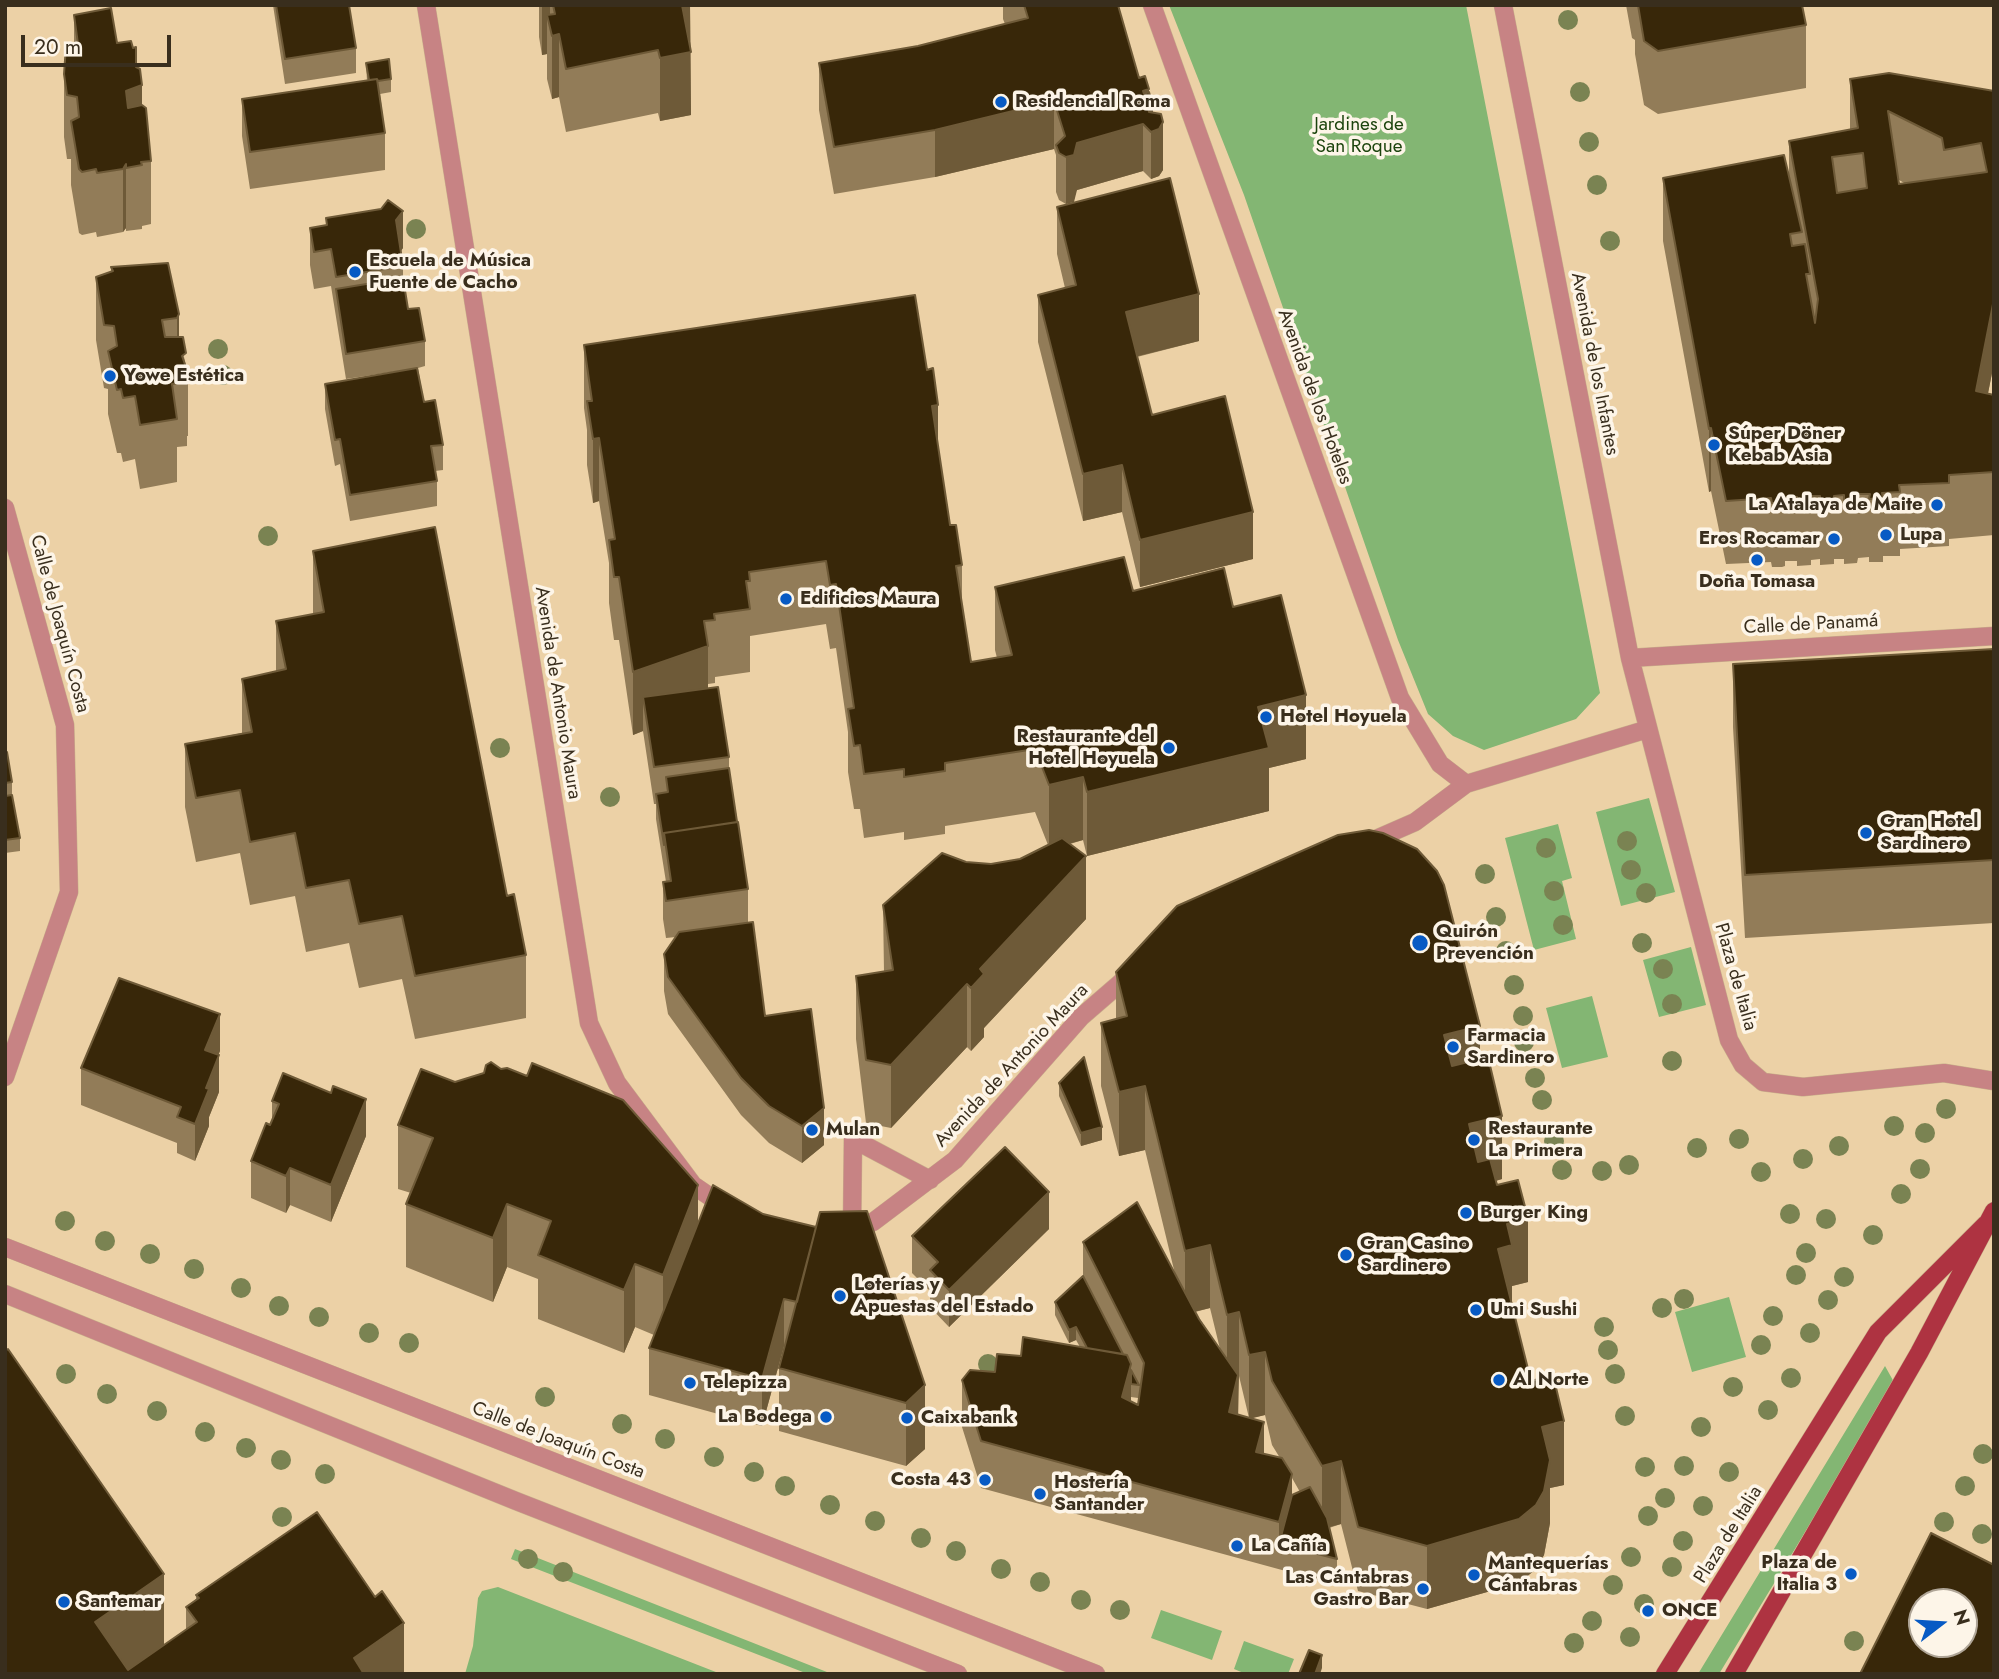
<!DOCTYPE html>
<html>
<head>
<meta charset="utf-8">
<style>
	body { margin:0 }
	#map { position:relative; width:1999px; height:1679px; overflow:hidden; background:#ecd1a6; font-family:Jost,sans-serif }
	canvas { display:block }
	.frame { position:absolute; inset:0; border:7px solid #392e1d; pointer-events:none }
	.north { position:absolute; left:1908px; top:1588px; width:70px; height:70px; box-sizing:border-box; background:#fdf5e8; border:2px solid #afa597; border-radius:50%; rotate:73deg; font-size:19px; font-weight:700; line-height:28px; text-align:center; color:#392e1d }
	.north::after { content:''; display:block; margin:auto; width:24px; height:32px; background:#075ac4; clip-path:polygon(50% 0,100% 100%,50% 72%,0 100%) }
	.scale { position:absolute; left:21px; top:35px; width:150px; height:32px; box-sizing:border-box; border:4px solid #392e1d; border-top:0; padding-left:9px; font-size:21px; line-height:24px; white-space:nowrap; color:#392e1d; -webkit-text-stroke:5px #fdf5e8; paint-order:stroke }
</style>
</head>
<body>
<div id="map">
<canvas width="1999" height="1679"></canvas>
<div class="frame"></div>
<div class="north">N</div>
<div class="scale">20 m</div>
</div>
<script>
const ctx = document.querySelector('canvas').getContext('2d');
ctx.lineJoin = 'round';
function fillPath(path, color) { ctx.fillStyle = color; ctx.fill(path, 'evenodd'); }
function stroke(path, color, width, dash) { ctx.strokeStyle = color; ctx.lineWidth = width; ctx.lineCap = dash ? 'butt' : 'round'; ctx.setLineDash(dash || []); ctx.stroke(path); }
function drawText(font, color, halo, rows, align = 'center') {
  ctx.font = font + ' Jost,sans-serif'; ctx.lineWidth = 7; ctx.setLineDash([]); ctx.textBaseline = 'middle'; ctx.strokeStyle = halo; ctx.fillStyle = color; for (const [text, x, y, turn = 0] of rows) {
    ctx.save(); ctx.translate(x, y); ctx.rotate((+turn || 0) * Math.PI / 180); ctx.textAlign = isNaN(turn) ? turn : align; if (halo) ctx.strokeText(text, 0, 0); ctx.fillText(text, 0, 0); ctx.restore();
  }
}
fillPath(new Path2D(`
	M1169,5H1466L1600,693L1576,719L1484,750L1453,736L1428,714L1398,640L1244,195Z
	M1649,798L1675,892L1621,906L1596,812Z
	M1558,824L1572,878L1562,881L1576,939L1534,950L1505,838Z
	M1691,947L1706,1005L1659,1017L1643,960Z
	M1592,996L1608,1057L1562,1068L1546,1008Z
	M1729,1297L1746,1357L1692,1372L1675,1312Z
	M1885,1366L1895,1384L1719,1674H1698Z
	M515,1549L832,1674H808L511,1559Z
	M498,1587L721,1674H465L473,1646L478,1598L482,1591Z
	M1161,1610L1222,1631L1212,1660L1151,1638Z
	M1244,1641L1294,1659L1288,1674H1246L1234,1669Z`), '#83b673');
const minor = new Path2D(`
	M426,5L589,1023L617,1083L693,1185L728,1209
	M1152,5L1400,698L1440,764L1466,784
	M1503,5L1630,658L1729,1040L1743,1065L1763,1082L1803,1087L1944,1073L1994,1081
	M5,508L65,725L69,892L5,1077
	M1630,658L1994,636
	M1367,843L1415,822L1466,784L1648,729
	M852,1230L853,1139L930,1180
	M848,1231L873,1222L955,1160L1081,1017L1133,972
	M5,1247L1096,1674
	M5,1294L516,1501L958,1674`);
const major = new Path2D(`
	M1665,1674L1878,1332L1986,1224
	M1734,1674L1919,1353L1994,1211`);
stroke(minor, '#c8b08b', 19);
stroke(major, '#c8b08b', 19);
stroke(minor, '#c78384', 18);
stroke(major, '#ae3341', 18);
ctx.fillStyle = '#7a8352';
for (const [x, y] of [
	[1568,20],
	[1580,92],
	[1589,142],
	[1597,185],
	[416,229],
	[1610,241],
	[218,349],
	[223,375],
	[268,536],
	[500,748],
	[610,797],
	[1627,841],
	[1546,848],
	[1631,870],
	[1485,874],
	[1554,891],
	[1646,893],
	[1496,917],
	[1563,925],
	[1642,943],
	[1506,951],
	[1663,969],
	[1514,985],
	[1672,1004],
	[1523,1016],
	[1524,1042],
	[1672,1061],
	[1535,1078],
	[1542,1100],
	[1946,1109],
	[1894,1126],
	[1925,1133],
	[1739,1139],
	[1554,1141],
	[1839,1146],
	[1697,1148],
	[1803,1159],
	[1629,1165],
	[1920,1169],
	[1562,1170],
	[1602,1171],
	[1761,1172],
	[1901,1194],
	[1790,1214],
	[1826,1219],
	[65,1221],
	[1873,1235],
	[105,1241],
	[1806,1253],
	[150,1254],
	[194,1269],
	[1796,1275],
	[1844,1277],
	[241,1288],
	[1684,1299],
	[1828,1300],
	[279,1306],
	[1662,1308],
	[1773,1316],
	[319,1317],
	[1604,1327],
	[369,1333],
	[1810,1333],
	[409,1343],
	[1761,1345],
	[1608,1350],
	[988,1364],
	[66,1374],
	[1615,1374],
	[1791,1378],
	[1733,1387],
	[107,1394],
	[545,1397],
	[1768,1410],
	[157,1411],
	[1625,1416],
	[622,1424],
	[1701,1427],
	[205,1432],
	[665,1439],
	[246,1448],
	[1983,1454],
	[714,1457],
	[281,1460],
	[1684,1466],
	[1645,1467],
	[754,1472],
	[1729,1472],
	[325,1474],
	[785,1486],
	[1965,1486],
	[1665,1498],
	[830,1505],
	[1703,1506],
	[1648,1516],
	[282,1517],
	[875,1521],
	[1944,1522],
	[1982,1534],
	[921,1538],
	[1683,1541],
	[956,1551],
	[1631,1557],
	[528,1559],
	[1672,1567],
	[1001,1569],
	[563,1572],
	[1040,1582],
	[1613,1585],
	[1081,1600],
	[1644,1604],
	[1120,1610],
	[1592,1621],
	[1630,1637],
	[1854,1641],
	[1574,1643]
]) { ctx.beginPath(); ctx.arc(x, y, 10, 0, 2 * Math.PI); ctx.fill(); }
fillPath(new Path2D(`
	M273,5H349L356,48V73L285,84Z
	M539,5H690L691,115L660,121L658,113L566,132L559,97L552,99L547,79V54L542,55L539,37Z
	M1003,5H1118L1139,78L1149,92L1163,170L1159,176L1151,179L1143,171L1077,190L1066,204L1059,200L1056,192V155L1054,149L935,177L834,194L819,110V63L918,46L1005,24L1003,19Z
	M1626,5H1802L1806,25V88L1658,114L1644,105L1635,54V40L1632,38Z
	M74,15L117,43L136,67L151,161V224L142,226V229L126,231V228L123,232L97,237L96,232L82,235L79,233L71,185V159H67L64,137V74L74,45Z
	M366,63L391,79V92L380,94L385,133V170L250,189L242,136V99L367,81Z
	M1850,79L1994,91V363L1988,393L1994,395V535L1949,539V546L1900,549V556H1883V562H1869V557L1858,558L1857,563L1844,564V559H1834V564L1820,565V559L1811,560V565L1797,566V561H1785V566L1782,567H1772L1771,562L1726,564L1711,491L1709,492L1663,241V178L1789,175V141L1850,130ZM1899,180L1906,184H1899Z
	M1057,207L1199,341L1137,357L1152,415L1253,559L1140,587L1122,512L1083,521L1038,342V295L1065,288L1057,254Z
	M310,228L403,248L401,251L403,266V278L408,309L425,341V366L418,368L424,402L443,445V470L435,471L437,481V506L350,521L340,464L335,466L325,409V384L411,369L346,379L331,286L314,289L310,265Z
	M111,267L179,314V337L188,373V436H187V446L177,447V482L140,489L135,459L123,462L121,453H117L108,414V389L104,388L96,340V277L111,272Z
	M584,345L938,450L950,525L962,565V605L971,662L997,658L995,650V587L1133,591L1233,607L1306,759L1269,768V811L1087,856L1083,840L1070,844L1086,919L984,1028V1037L971,1051L967,1047L891,1128L866,1123L856,1039V976L884,972L883,905L966,862L991,864L1020,859L1048,845L1035,812L945,826V834L904,840V832L864,838L860,809H854L848,772V732L836,648L830,649L826,624L750,636V672L715,677V683L708,684V688L729,757V768L748,889V923L765,1016L824,1145L802,1163L769,1143L741,1115L668,1014L664,991V954L676,937L666,938L663,919V882H666L656,819V804H654L643,731L633,735L619,640H614L609,603V563L599,501L593,503L587,465V430L584,408Z
	M313,551L507,896L526,955V1018L415,1039L402,979L359,988L349,943L306,952L295,896L250,905L240,853L196,862L185,807V744L242,733V679L276,671V621L313,614Z
	M1994,649V923L1745,938L1733,727V664Z
	M5,753L12,782V795L20,838V851L5,853Z
	M1116,972L1480,1059L1502,1179L1496,1181L1528,1282L1512,1286V1307L1531,1381L1564,1485L1550,1488V1523L1544,1555L1536,1569L1519,1583L1427,1609L1358,1591L1341,1524L1329,1528L1337,1559V1585L981,1488L962,1427V1380L995,1372L1021,1356L1080,1347L1076,1340L1069,1343L1055,1315V1302L1083,1276V1242L1175,1274L1145,1150L1119,1156L1101,1086V1023L1116,1019ZM1210,1308L1220,1349L1195,1312ZM1238,1376H1239L1249,1418L1238,1414ZM1131,1397L1138,1398L1139,1400L1138,1405L1131,1401ZM1265,1415L1272,1445L1280,1458L1264,1454L1251,1418ZM1292,1478L1300,1492L1292,1495Z
	M220,1051L218,1055L219,1092L209,1117V1126L195,1161L177,1153V1143L81,1105V1068Z
	M1059,1083L1102,1140L1081,1146L1059,1096Z
	M272,1101L366,1136L331,1222L290,1205L286,1213L251,1198V1161L272,1122Z
	M398,1125L698,1222L763,1214L816,1227L867,1211L925,1449L906,1466L779,1431V1368L785,1346H784L762,1426L649,1395V1348L654,1335L635,1327L624,1353L538,1319V1279L507,1267L493,1302L406,1267V1204L411,1193L398,1189Z
	M1049,1229L949,1327L930,1307V1291L912,1273V1236Z
	M196,1595L404,1674L164,1645L186,1630V1607L196,1599Z`), '#927c58');
fillPath(new Path2D(`
	M542,5H550V27L547,15V54L542,55Z
	M682,5H690L691,115L660,121V58Z
	M559,34V97L552,99V36Z
	M142,85V148L126,154V91Z
	M1149,89V107L1153,106V131L1163,122V170L1159,176L1151,179V132L1143,91Z
	M1054,101V149L935,177V130Z
	M1143,124V171L1077,190L1074,202L1066,204V157L1077,143Z
	M126,164V228L123,232V169Z
	M403,211V248L396,257V220Z
	M1199,294V341L1126,359V312Z
	M1994,299V363L1976,454V391Z
	M179,314V377L177,381V318Z
	M938,405V468L932,406Z
	M1711,428V491L1709,492V429Z
	M599,438V501L593,503V439Z
	M1122,465V512L1083,521V474Z
	M1253,512V559L1140,587V540Z
	M708,646V710L643,697V731L633,735V672Z
	M1306,695V759L1269,768V811L1087,856V792L1258,707Z
	M1083,777V840L1049,849V785Z
	M1086,856V919L984,1028V1037L971,1051V988L980,969Z
	M967,984V1047L891,1128V1065Z
	M220,1014V1051L205,1087V1050Z
	M1480,1026V1089L1444,1098V1035Z
	M219,1055V1092L209,1117V1126L195,1161V1124L206,1088Z
	M1145,1086V1150L1119,1156V1092Z
	M366,1099V1136L331,1222V1185Z
	M824,1108V1145L802,1163V1126Z
	M1502,1116V1179L1469,1188V1124Z
	M1102,1127V1140L1081,1146V1133Z
	M290,1168V1205L286,1213V1176Z
	M698,1185V1248L663,1338V1275Z
	M1049,1192V1229L949,1327V1290Z
	M507,1204V1267L493,1302V1238Z
	M1528,1218V1282L1512,1286V1309L1498,1249L1507,1224Z
	M1210,1245V1308L1185,1314V1251Z
	M635,1264V1327L624,1353V1290Z
	M784,1299V1346L762,1426V1379Z
	M1239,1312V1376L1238,1422L1229,1412L1227,1379V1315Z
	M1076,1327V1340L1069,1343V1330Z
	M1265,1352V1415L1249,1419V1355Z
	M1131,1364V1411L1122,1397Z
	M925,1385V1449L906,1466V1403Z
	M1564,1421V1485L1550,1488V1523L1544,1555L1536,1569L1519,1583L1427,1609V1546L1542,1427Z
	M1264,1422V1469L1256,1452Z
	M1341,1461V1524L1322,1529V1466Z
	M1292,1474V1521L1279,1544V1522Z
	M164,1574V1661L146,1674H95V1622Z
	M404,1623V1674H354V1658Z
	M1322,1655V1668L1320,1674H1315Z`), '#6e5a38');
const building = new Path2D(`
	M276,5H349L356,48L285,59Z
	M553,5H682L691,52L660,58L658,50L566,69L559,34L552,36L547,15L555,14Z
	M1024,5H1118L1139,78L1145,76L1149,89L1143,91L1144,94L1149,92L1153,106L1148,107L1149,112L1161,114L1163,122L1159,129L1151,132L1143,124L1077,143L1074,155L1066,157L1059,153L1056,145L1065,136L1054,101L935,130L834,147L819,63L918,46L1028,18Z
	M1638,5H1802L1806,25L1658,51L1644,41Z
	M111,8L117,43L131,41L133,48L136,47V67L140,69L142,85L126,91L128,108L142,105L146,108L151,161L141,162L142,165L126,168V164L123,169L97,173L96,169L82,172L79,169L71,121L79,117L77,97L67,95L64,74L66,46L78,44L74,15Z
	M389,59L391,79L378,81L377,79L369,80L366,63Z
	M1889,73L1994,91V299L1976,391L1994,395V472L1949,475V483L1899,485L1900,492L1882,493L1883,498L1869,499L1870,494H1858L1857,499L1844,500V495L1834,496V501H1820V496H1811V502L1797,503V497L1785,498V503H1772L1771,498L1726,501L1711,428L1709,429L1663,178L1784,155L1802,232L1790,234L1792,246L1805,244L1810,274H1806L1815,323L1818,299L1789,141L1858,128L1850,79ZM1888,111L1942,138L1944,150L1981,143L1987,172L1899,184ZM1863,153L1867,188L1837,193L1832,157Z
	M377,79L385,133L250,152L242,99Z
	M1170,178L1199,294L1126,312L1152,415L1225,396L1253,512L1140,540L1122,465L1083,474L1038,295L1076,285L1057,207Z
	M388,200L403,211L396,220L403,266L336,277L331,249L314,252L310,228L327,225L326,218L381,209Z
	M168,263L179,314L177,318L162,320L165,337H183L186,353L182,356L188,373H185L187,382L172,384L177,419L140,425L135,396L123,398L121,389L117,390L108,351L117,346L114,326L104,325L96,277L113,271L111,267Z
	M403,278L408,309L419,308L425,341L346,354L336,289Z
	M915,295L927,370L933,368L938,405L932,406L950,525H956L962,565L956,566L971,662L1012,655L995,587L1124,557L1133,591L1224,568L1233,607L1281,595L1306,695L1258,707L1269,748L1087,792L1083,777L1049,785L1035,749L945,763V771L904,777V769L864,774L860,745L854,746L848,709L854,708L836,584L830,585L826,561L749,572L750,581H746L750,609L714,614L715,620L704,621L708,646L633,672L619,577H614L609,540L615,539L599,438L593,439L587,401H592L584,345Z
	M417,368L424,402L435,400L443,445L431,446L437,481L350,495L340,439L335,440L325,384Z
	M435,527L507,896L514,894L526,955L415,976L402,916L359,924L349,880L306,888L295,833L250,842L240,790L196,798L185,744L252,732L242,679L286,669L276,621L324,612L313,551Z
	M1994,649V860L1745,875L1733,664Z
	M718,687L729,757L654,767L643,697Z
	M7,752L12,782L5,783V753Z
	M729,768L737,822L664,833V845L656,794L668,792L666,777Z
	M12,795L20,838L5,840V796Z
	M738,822L748,889L666,901L663,882L671,881L664,833Z
	M1369,830L1383,833L1417,849L1437,871L1444,885L1480,1026L1444,1035L1452,1066L1488,1057L1502,1116L1469,1124L1478,1162L1490,1159L1497,1185L1518,1180L1528,1218L1507,1224L1512,1245L1498,1249L1531,1381L1553,1375L1564,1421L1542,1427L1550,1460L1544,1491L1536,1505L1519,1519L1427,1546L1358,1527L1341,1461L1322,1466L1272,1381L1265,1352L1249,1355L1239,1312L1227,1315L1210,1245L1185,1251L1145,1086L1119,1092L1101,1023L1127,1016L1116,972L1177,906L1338,835Z
	M1062,838L1086,856L980,969L984,974L971,988L967,984L891,1065L866,1060L856,976L893,970L883,905L942,853L966,862L991,864L1020,859Z
	M753,922L765,1016L811,1009L824,1108L802,1126L769,1106L741,1078L668,977L664,954L679,932Z
	M119,978L220,1014L205,1050L219,1055L206,1088L209,1089L195,1124L177,1117L181,1107L81,1068Z
	M1084,1057L1102,1127L1081,1133L1059,1083Z
	M491,1062L501,1069L507,1068L527,1076L532,1063L623,1100L698,1185L663,1275L635,1264L624,1290L538,1255L551,1221L507,1204L493,1238L406,1204L433,1138L398,1125L421,1069L455,1082L484,1073L486,1065Z
	M283,1073L331,1093L333,1086L366,1099L331,1185L290,1168L286,1176L251,1161L266,1123L270,1125L279,1104L272,1101Z
	M1005,1147L1049,1192L949,1290L930,1270L938,1262L912,1236Z
	M713,1185L763,1214L816,1227L797,1302L784,1299L762,1379L649,1348Z
	M1137,1202L1199,1319L1238,1375L1229,1412L1264,1422L1256,1452L1282,1458L1292,1474L1279,1522L981,1441L962,1380L970,1370L995,1372L997,1354L1021,1356L1023,1337L1127,1355L1131,1364L1122,1397L1138,1405L1144,1363L1083,1242Z
	M867,1211L925,1385L906,1403L779,1368L820,1212Z
	M1083,1276L1123,1354L1087,1348L1076,1327L1069,1330L1055,1302Z
	M8,1349L164,1574L95,1622L128,1670L197,1622L186,1607L199,1598L196,1595L317,1512L375,1597L382,1591L404,1623L354,1658L364,1674H5V1351Z
	M1131,1370L1139,1385L1131,1384Z
	M1310,1487L1327,1518L1337,1559L1279,1544L1292,1495Z
	M1931,1533L1994,1565V1674H1860ZM1922,1602H1964V1644H1922Z
	M1309,1650L1322,1655L1315,1674H1299Z`);
fillPath(building, '#382709');
stroke(building, '#6e5a38', 2);
for (const [x, y, r, color] of [
	[1001,102,7,"#075ac4"],
	[355,272,7,"#075ac4"],
	[110,376,7,"#075ac4"],
	[1714,445,7,"#075ac4"],
	[1937,505,7,"#075ac4"],
	[1886,535,7,"#075ac4"],
	[1834,539,7,"#075ac4"],
	[1757,560,7,"#075ac4"],
	[786,599,7,"#075ac4"],
	[1266,717,7,"#075ac4"],
	[1169,748,7,"#075ac4"],
	[1866,833,7,"#075ac4"],
	[1420,943,9,"#075ac4"],
	[1453,1047,7,"#075ac4"],
	[812,1130,7,"#075ac4"],
	[1474,1140,7,"#075ac4"],
	[1466,1213,7,"#075ac4"],
	[1346,1255,7,"#075ac4"],
	[840,1296,7,"#075ac4"],
	[1476,1310,7,"#075ac4"],
	[1499,1380,7,"#075ac4"],
	[690,1383,7,"#075ac4"],
	[826,1417,7,"#075ac4"],
	[907,1418,7,"#075ac4"],
	[985,1480,7,"#075ac4"],
	[1040,1494,7,"#075ac4"],
	[1237,1546,7,"#075ac4"],
	[1851,1574,7,"#075ac4"],
	[1474,1575,7,"#075ac4"],
	[1423,1589,7,"#075ac4"],
	[64,1602,7,"#075ac4"],
	[1648,1611,7,"#075ac4"]
]) { const dot = new Path2D(); dot.arc(x, y, r, 0, 2 * Math.PI); ctx.fillStyle = color; ctx.fill(dot); stroke(dot, '#fdf5e8', 2.5); }
drawText('bold 19px', '#392e1d', '#fdf5e8', [
	["Residencial Roma",1015,102],
	["Escuela de Música",369,261],
	["Fuente de Cacho",369,283],
	["Yowe Estética",124,376],
	["Súper Döner",1728,434],
	["Kebab Asia",1728,456],
	["La Atalaya de Maite",1923,505,"right"],
	["Lupa",1900,535],
	["Eros Rocamar",1820,539,"right"],
	["Doña Tomasa",1757,582,"center"],
	["Edificios Maura",800,599],
	["Hotel Hoyuela",1280,717],
	["Restaurante del",1155,737,"right"],
	["Hotel Hoyuela",1155,759,"right"],
	["Gran Hotel",1880,822],
	["Sardinero",1880,844],
	["Quirón",1436,932],
	["Prevención",1436,954],
	["Farmacia",1467,1036],
	["Sardinero",1467,1058],
	["Restaurante",1488,1129],
	["La Primera",1488,1151],
	["Mulan",826,1130],
	["Burger King",1480,1213],
	["Gran Casino",1360,1244],
	["Sardinero",1360,1266],
	["Loterías y",854,1285],
	["Apuestas del Estado",854,1307],
	["Umi Sushi",1490,1310],
	["Al Norte",1513,1380],
	["Telepizza",704,1383],
	["La Bodega",812,1417,"right"],
	["Caixabank",921,1418],
	["Costa 43",971,1480,"right"],
	["Hostería",1054,1483],
	["Santander",1054,1505],
	["La Cañía",1251,1546],
	["Plaza de",1837,1563,"right"],
	["Italia 3",1837,1585,"right"],
	["Mantequerías",1488,1564],
	["Cántabras",1488,1586],
	["Las Cántabras",1409,1578,"right"],
	["Gastro Bar",1409,1600,"right"],
	["Santemar",78,1602],
	["ONCE",1662,1611]
], 'left');
drawText('19px', '#1c440d', '#fdf5e8', [
	["Jardines de",1359,125],
	["San Roque",1359,147]
]);
drawText('19px', '#392e1d', '#fdf5e8', [
	["Avenida de los Infantes",1594,364,79],
	["Avenida de los Hoteles",1314,397,70],
	["Calle de Joaquín Costa",59,624,75],
	["Calle de Panamá",1811,625,-3],
	["Avenida de Antonio Maura",557,693,81],
	["Plaza de Italia",1735,977,74],
	["Avenida de Antonio Maura",1012,1066,-47],
	["Calle de Joaquín Costa",558,1441,21],
	["Plaza de Italia",1729,1535,-58]
]);
</script>
</body>
</html>
